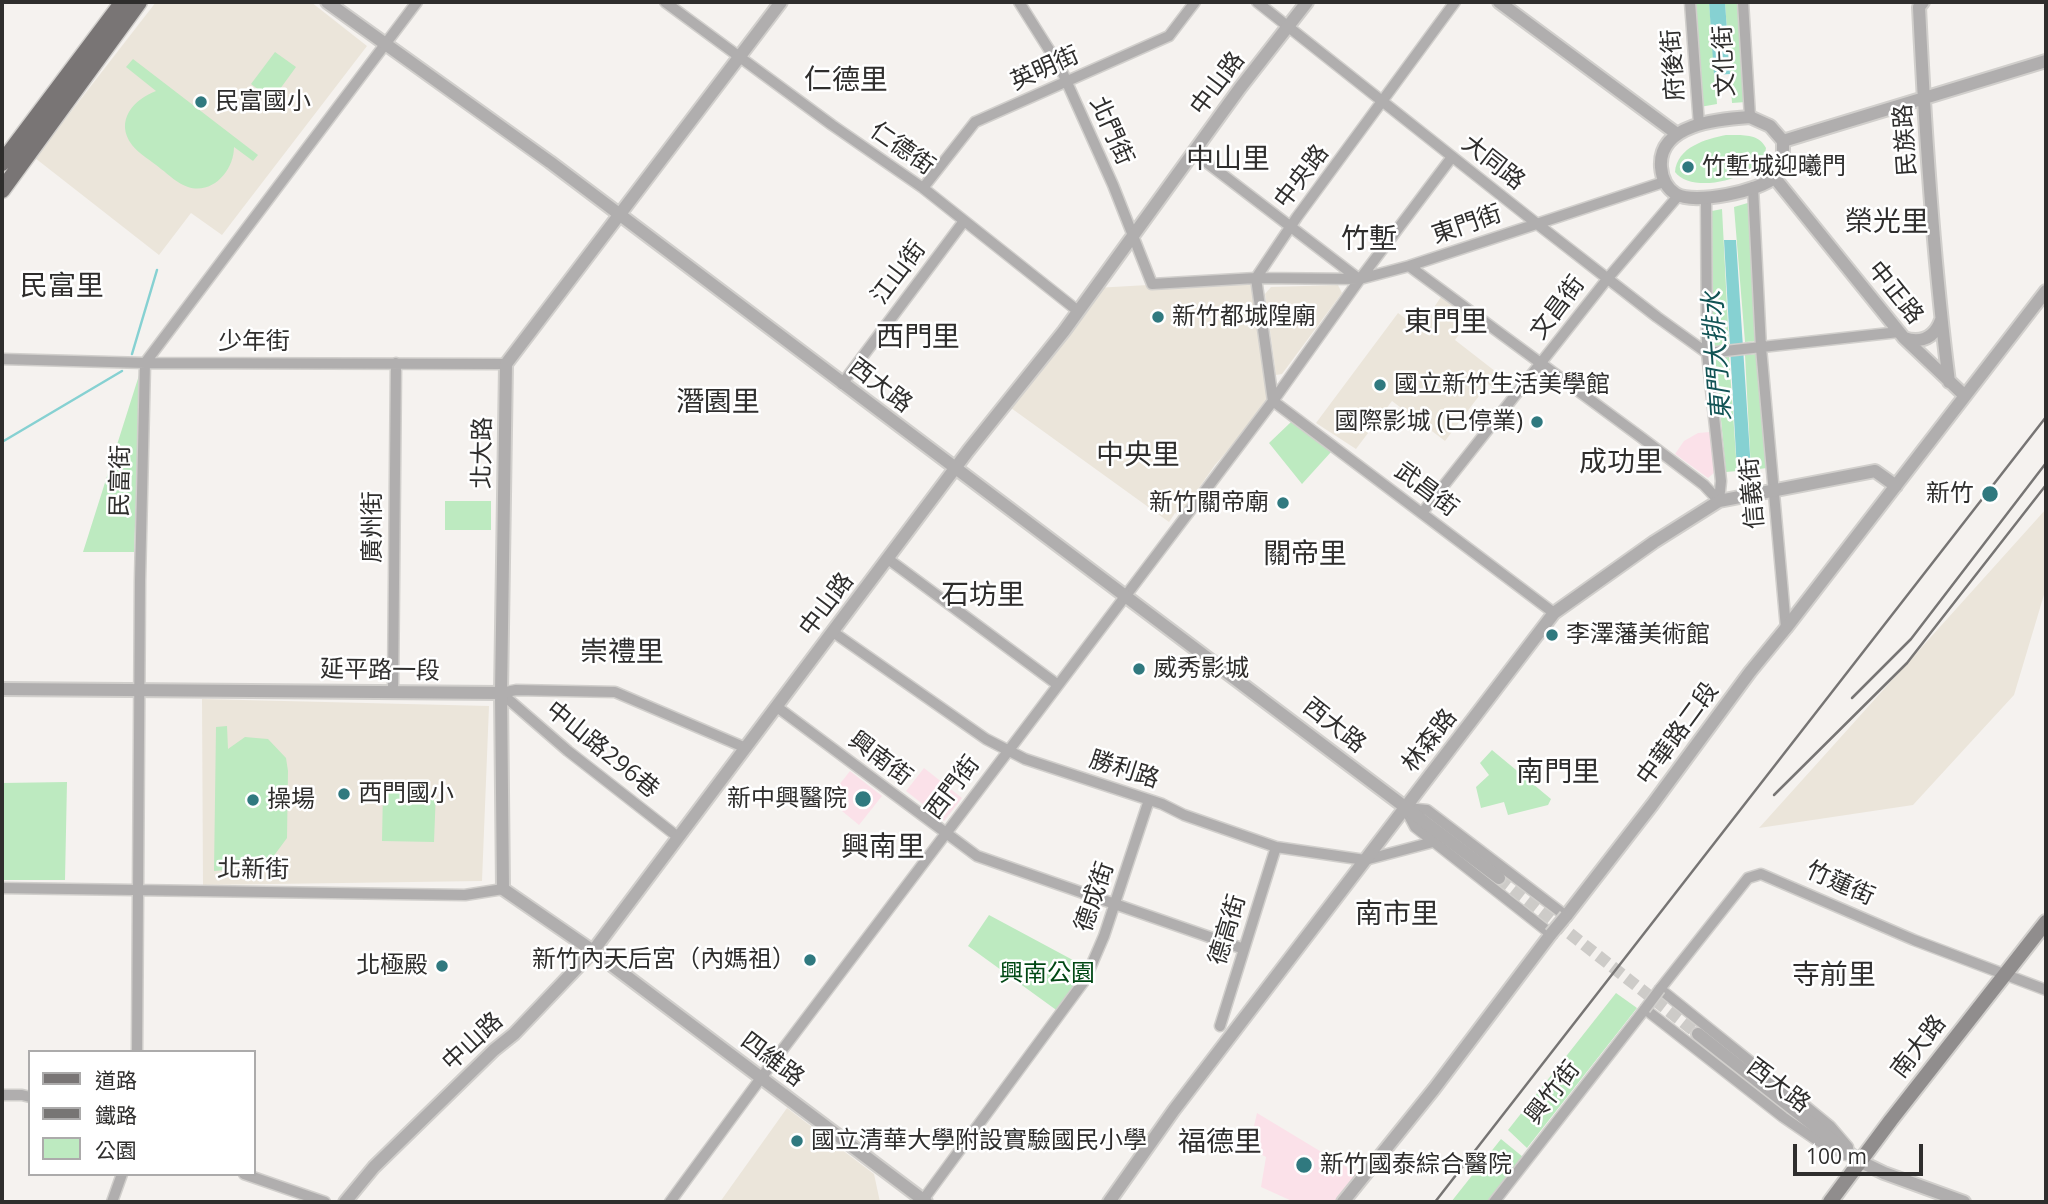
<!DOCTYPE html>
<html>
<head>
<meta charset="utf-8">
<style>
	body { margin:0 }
	#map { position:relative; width:2048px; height:1204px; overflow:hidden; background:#f5f2ef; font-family:"Open Sans","Noto Sans TC",sans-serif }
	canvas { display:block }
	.frame { position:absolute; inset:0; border:4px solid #2f2e2d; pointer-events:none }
	.legend { position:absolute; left:28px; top:1050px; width:228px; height:126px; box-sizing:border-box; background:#fff; border:2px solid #acabab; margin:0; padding:9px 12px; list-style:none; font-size:21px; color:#2f2e2d }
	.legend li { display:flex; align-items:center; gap:14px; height:35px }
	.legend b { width:35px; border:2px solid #acabab }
	.scale { position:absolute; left:1793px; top:1144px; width:130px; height:32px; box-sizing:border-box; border:4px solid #2f2e2d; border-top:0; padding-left:9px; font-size:21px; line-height:24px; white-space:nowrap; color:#2f2e2d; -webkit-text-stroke:5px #fff; paint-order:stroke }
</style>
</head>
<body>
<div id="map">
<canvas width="2048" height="1204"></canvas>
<div class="frame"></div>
<ul class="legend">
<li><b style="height:9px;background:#797575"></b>道路</li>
<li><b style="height:9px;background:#777574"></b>鐵路</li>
<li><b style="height:19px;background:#bdeac0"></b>公園</li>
</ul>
<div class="scale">100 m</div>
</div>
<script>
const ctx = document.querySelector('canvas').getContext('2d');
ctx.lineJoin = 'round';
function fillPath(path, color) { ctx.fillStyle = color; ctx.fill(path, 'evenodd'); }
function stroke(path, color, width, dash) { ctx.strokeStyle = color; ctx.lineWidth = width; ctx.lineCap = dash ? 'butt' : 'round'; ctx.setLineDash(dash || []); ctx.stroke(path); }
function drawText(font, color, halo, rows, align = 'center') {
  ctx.font = font + ' "Open Sans","Noto Sans TC",sans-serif'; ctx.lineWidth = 5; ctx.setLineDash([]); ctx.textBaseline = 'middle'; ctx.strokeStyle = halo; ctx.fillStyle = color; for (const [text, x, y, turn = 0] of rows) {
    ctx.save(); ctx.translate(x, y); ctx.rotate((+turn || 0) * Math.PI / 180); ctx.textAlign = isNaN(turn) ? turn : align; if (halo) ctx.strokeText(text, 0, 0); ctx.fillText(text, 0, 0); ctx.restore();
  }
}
fillPath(new Path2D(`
	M156,2H311L367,46L222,235L191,213L159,255L35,158Z
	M1254,279L1272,400L1215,465L1180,515L1175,513L1169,522L1011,408L1095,288Z
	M1338,285L1342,293L1282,374L1276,375L1265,294L1271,287Z
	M1441,297L1470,319L1455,340L1509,382L1499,393L1488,384L1445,441L1392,401L1356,449L1316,423L1398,313L1419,329Z
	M2046,509V588L2014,695L1913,805L1759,828Z
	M202,699L489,706L482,881L203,885Z
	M787,1108L874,1174L880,1202H720Z`), '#ebe5da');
fillPath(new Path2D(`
	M1710,432L1715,472L1708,478L1675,454L1684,441L1698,433Z
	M924,768L962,798L944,821L906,791Z
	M850,771L882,796L859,825L842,811L849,802L835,790Z
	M1257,1113L1358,1174L1337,1202H1294L1261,1187L1266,1157L1249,1148Z`), '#fbe1e9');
fillPath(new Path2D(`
	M1694,2H1709L1717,104L1700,107Z
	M1725,2H1738L1746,102L1732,103Z
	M275,52L296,67L272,100L251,84Z
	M133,59L258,155L253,161L234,147C234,170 213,195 188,187C178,184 169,175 161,169C152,161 139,154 132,145C114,121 134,99 156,91L126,67Z
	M1726,135C1741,135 1759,133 1766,148C1763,178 1693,196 1675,172C1677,147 1706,139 1726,135Z
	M1751,202L1757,341L1745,342L1734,207Z
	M1722,209L1729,345L1711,347L1707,212Z
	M1757,354L1767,468L1751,470L1745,355Z
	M1729,356L1737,471L1726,472L1715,357Z
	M141,369L134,552H83Z
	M1291,422L1331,452L1302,484L1269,443Z
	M445,501H491V530H445Z
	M227,726L228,749L245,737L256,738L268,739L286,758L288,771L287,838L270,861L255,864L232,862L225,854V870L214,871L216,727Z
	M1492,750L1551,799L1548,805L1508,815L1504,802L1481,808L1476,787L1489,775L1480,763Z
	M67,782L65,880H2V783Z
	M383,790L436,791L434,842L382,841Z
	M989,915L1084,966L1083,975L1059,1012L968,946Z
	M1616,993L1637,1008L1527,1148L1508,1130Z
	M1501,1139L1523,1157L1487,1202H1451Z`), '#bdeac0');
fillPath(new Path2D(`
	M1709,2H1725L1730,74L1714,75Z
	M1724,240H1736L1751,470L1737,471Z`), '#86d1d2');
stroke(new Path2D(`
	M132,354L157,270
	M2,442L122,371`), '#86d1d2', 2.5);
stroke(new Path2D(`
	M1499,878L1698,1034`), '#cdcbc8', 12, [12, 6]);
const minor = new Path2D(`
	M665,2L832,125L923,188L1078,311
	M1019,2L1060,67L1113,185L1152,284L1256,278L1360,279L1409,266L1664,182
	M1257,2L1536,223L1657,317L1707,353L1899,332
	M1690,2L1699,125
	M1743,2L1750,117
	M1193,152L1359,279
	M1753,187L1761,348L1786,628
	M923,188L975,122L1169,36L1195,2
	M1706,198L1707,353L1721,481L1719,501
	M1409,266L1642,438L1704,485L1719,501
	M2,359L145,363L506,364
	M842,384L964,221
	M1273,401L1256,278L1297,217L1455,2
	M1273,401L1554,613
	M1422,513L1608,278L1678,196
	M888,559L1058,685
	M833,632L986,739L1025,759L1162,804L1184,815L1276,847L1365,860L1433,842
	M393,692L396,363
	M501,693L516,690L615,692L746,748
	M501,693L568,751L678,837
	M777,707L977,856L1244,949
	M1405,808L1415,827L1551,934
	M1407,808L1427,810L1566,916
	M2,888L465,895L503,889
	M1220,1026L1276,847
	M137,1052L140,580L145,363L417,2
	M2,1095H22L30,1097
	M1848,1147L1830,1126L1797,1099L1660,989L1748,878L1761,874L1914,940L2046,990
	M244,1174L325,1202
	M923,1200L1085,980L1104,936L1149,800
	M112,1202L122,1174
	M670,1202L761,1078L1273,401L1360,279L1452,157
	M1494,1202L1645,1009L1783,1117L1818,1141L1846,1155`);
const tertiary = new Path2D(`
	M327,2L550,162L1499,878
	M781,2L506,364L501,693L503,889L593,951L926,1202
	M1499,2L1677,134
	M1923,2L1919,7C1925,132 1933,258 1949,382
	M1750,117L1770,126L1783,141C1783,152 1784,168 1775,177C1760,191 1694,205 1676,194C1666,188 1662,179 1661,167C1658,124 1719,119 1750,117Z
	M1783,141L2046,61
	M1774,177L1904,338L1965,396
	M1904,338C1922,344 1935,337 1941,320
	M2,689L501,693
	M1566,916L1652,805L1750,672L1786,628L2046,291
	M1698,1034L1859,1161L1884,1173L1964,1202
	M345,1202L374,1167L494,1050L514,1034L593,951L968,451L1064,331L1240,88L1307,2
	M1109,1202L1174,1110L1554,613L1654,542L1719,501L1875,471L1896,486
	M1343,1202L1434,1089L1551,934`);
const secondary = new Path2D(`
	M1830,1202L1891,1120L2046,922`);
const primary = new Path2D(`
	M2,163L123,2
	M2,190L139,2`);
stroke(minor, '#d1cfcc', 13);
stroke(tertiary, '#d1cfcc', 16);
stroke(secondary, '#d1cfcc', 18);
stroke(primary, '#d1cfcc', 19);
stroke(minor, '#b0aeae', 10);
stroke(tertiary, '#b0aeae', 12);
stroke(secondary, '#908d8d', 14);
stroke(primary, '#797575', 16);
stroke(new Path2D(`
	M1852,698L1911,639L2046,463
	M1774,795L1907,663L2046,485
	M1435,1202L2046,417`), '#777574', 2.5);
const minorBridge = new Path2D(`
	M1645,1009L1660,989`);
const tertiaryBridge = new Path2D(`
	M1551,934L1566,916`);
stroke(minorBridge, '#d1cfcc', 13, []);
stroke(tertiaryBridge, '#d1cfcc', 16, []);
stroke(minorBridge, '#b0aeae', 10);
stroke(tertiaryBridge, '#b0aeae', 12);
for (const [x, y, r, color] of [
	[201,102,7,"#30797f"],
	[1688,167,7,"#30797f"],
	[1158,317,7,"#30797f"],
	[1380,385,7,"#30797f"],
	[1537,422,7,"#30797f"],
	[1990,494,9,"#30797f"],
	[1283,503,7,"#30797f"],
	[1552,635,7,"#30797f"],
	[1139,669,7,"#30797f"],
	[344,794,7,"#30797f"],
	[863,799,9,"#30797f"],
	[253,800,7,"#30797f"],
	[810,960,7,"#30797f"],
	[442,966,7,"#30797f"],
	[797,1141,7,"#30797f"],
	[1304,1165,9,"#30797f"]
]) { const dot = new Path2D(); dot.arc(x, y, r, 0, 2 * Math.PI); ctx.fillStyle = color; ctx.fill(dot); stroke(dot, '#fff', 2.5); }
drawText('24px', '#2f2e2d', '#fff', [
	["文化街",1725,61,-93],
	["府後街",1674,65,-94],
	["英明街",1045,69,-24],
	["中山路",1218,84,-53],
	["北門街",1111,131,66],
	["民族路",1906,140,-94],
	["仁德街",902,149,35],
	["大同路",1493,163,38],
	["中央路",1302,177,-53],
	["東門街",1467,225,-19],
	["江山街",899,273,-53],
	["中正路",1895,293,51],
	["文昌街",1558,308,-53],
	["少年街",254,342],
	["西大路",880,386,37],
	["北大路",483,453,-89],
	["民富街",121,481,-89],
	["武昌街",1426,490,37],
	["信義街",1753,493,-95],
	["廣州街",373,527,-90],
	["中山路",827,605,-53],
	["延平路一段",380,671,1],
	["西大路",1334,726,38],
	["中華路二段",1678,734,-54],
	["林森路",1430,741,-52],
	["中山路296巷",602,750,39],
	["興南街",880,759,37],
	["勝利路",1124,770,18],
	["西門街",953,788,-53],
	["北新街",253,870,1],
	["竹蓮街",1840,884,24],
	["德成街",1095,897,-71],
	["德高街",1228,930,-73],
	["中山路",473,1042,-43],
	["南大路",1919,1047,-52],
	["四維路",772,1060,37],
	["西大路",1778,1086,37],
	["興竹街",1553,1093,-52]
]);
drawText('24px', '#2f2e2d', '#fff', [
	["民富國小",215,102],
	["竹塹城迎曦門",1702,167],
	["新竹都城隍廟",1172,317],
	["國立新竹生活美學館",1394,385],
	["國際影城 (已停業)",1523,422,"right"],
	["新竹",1974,494,"right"],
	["新竹關帝廟",1269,503,"right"],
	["李澤藩美術館",1566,635],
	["威秀影城",1153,669],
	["西門國小",358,794],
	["新中興醫院",847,799,"right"],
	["操場",267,800],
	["新竹內天后宮（內媽祖）",796,960,"right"],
	["北極殿",428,966,"right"],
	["國立清華大學附設實驗國民小學",811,1141],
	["新竹國泰綜合醫院",1320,1165]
], 'left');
drawText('24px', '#014814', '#fff', [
	["興南公園",1047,974]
]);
drawText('italic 26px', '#125455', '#fff', [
	["東門大排水",1718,356,-94]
]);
drawText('28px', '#2f2e2d', '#fff', [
	["仁德里",846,81],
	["中山里",1228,160],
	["榮光里",1887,223],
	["竹塹",1369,240],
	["民富里",62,287],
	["東門里",1446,323],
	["西門里",918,338],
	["潛園里",718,403],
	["中央里",1138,456],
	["成功里",1621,463],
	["關帝里",1305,555],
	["石坊里",983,596],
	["崇禮里",622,653],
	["南門里",1558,773],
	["興南里",883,848],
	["南市里",1397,915],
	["寺前里",1834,976],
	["福德里",1220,1143]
]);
</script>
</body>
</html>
